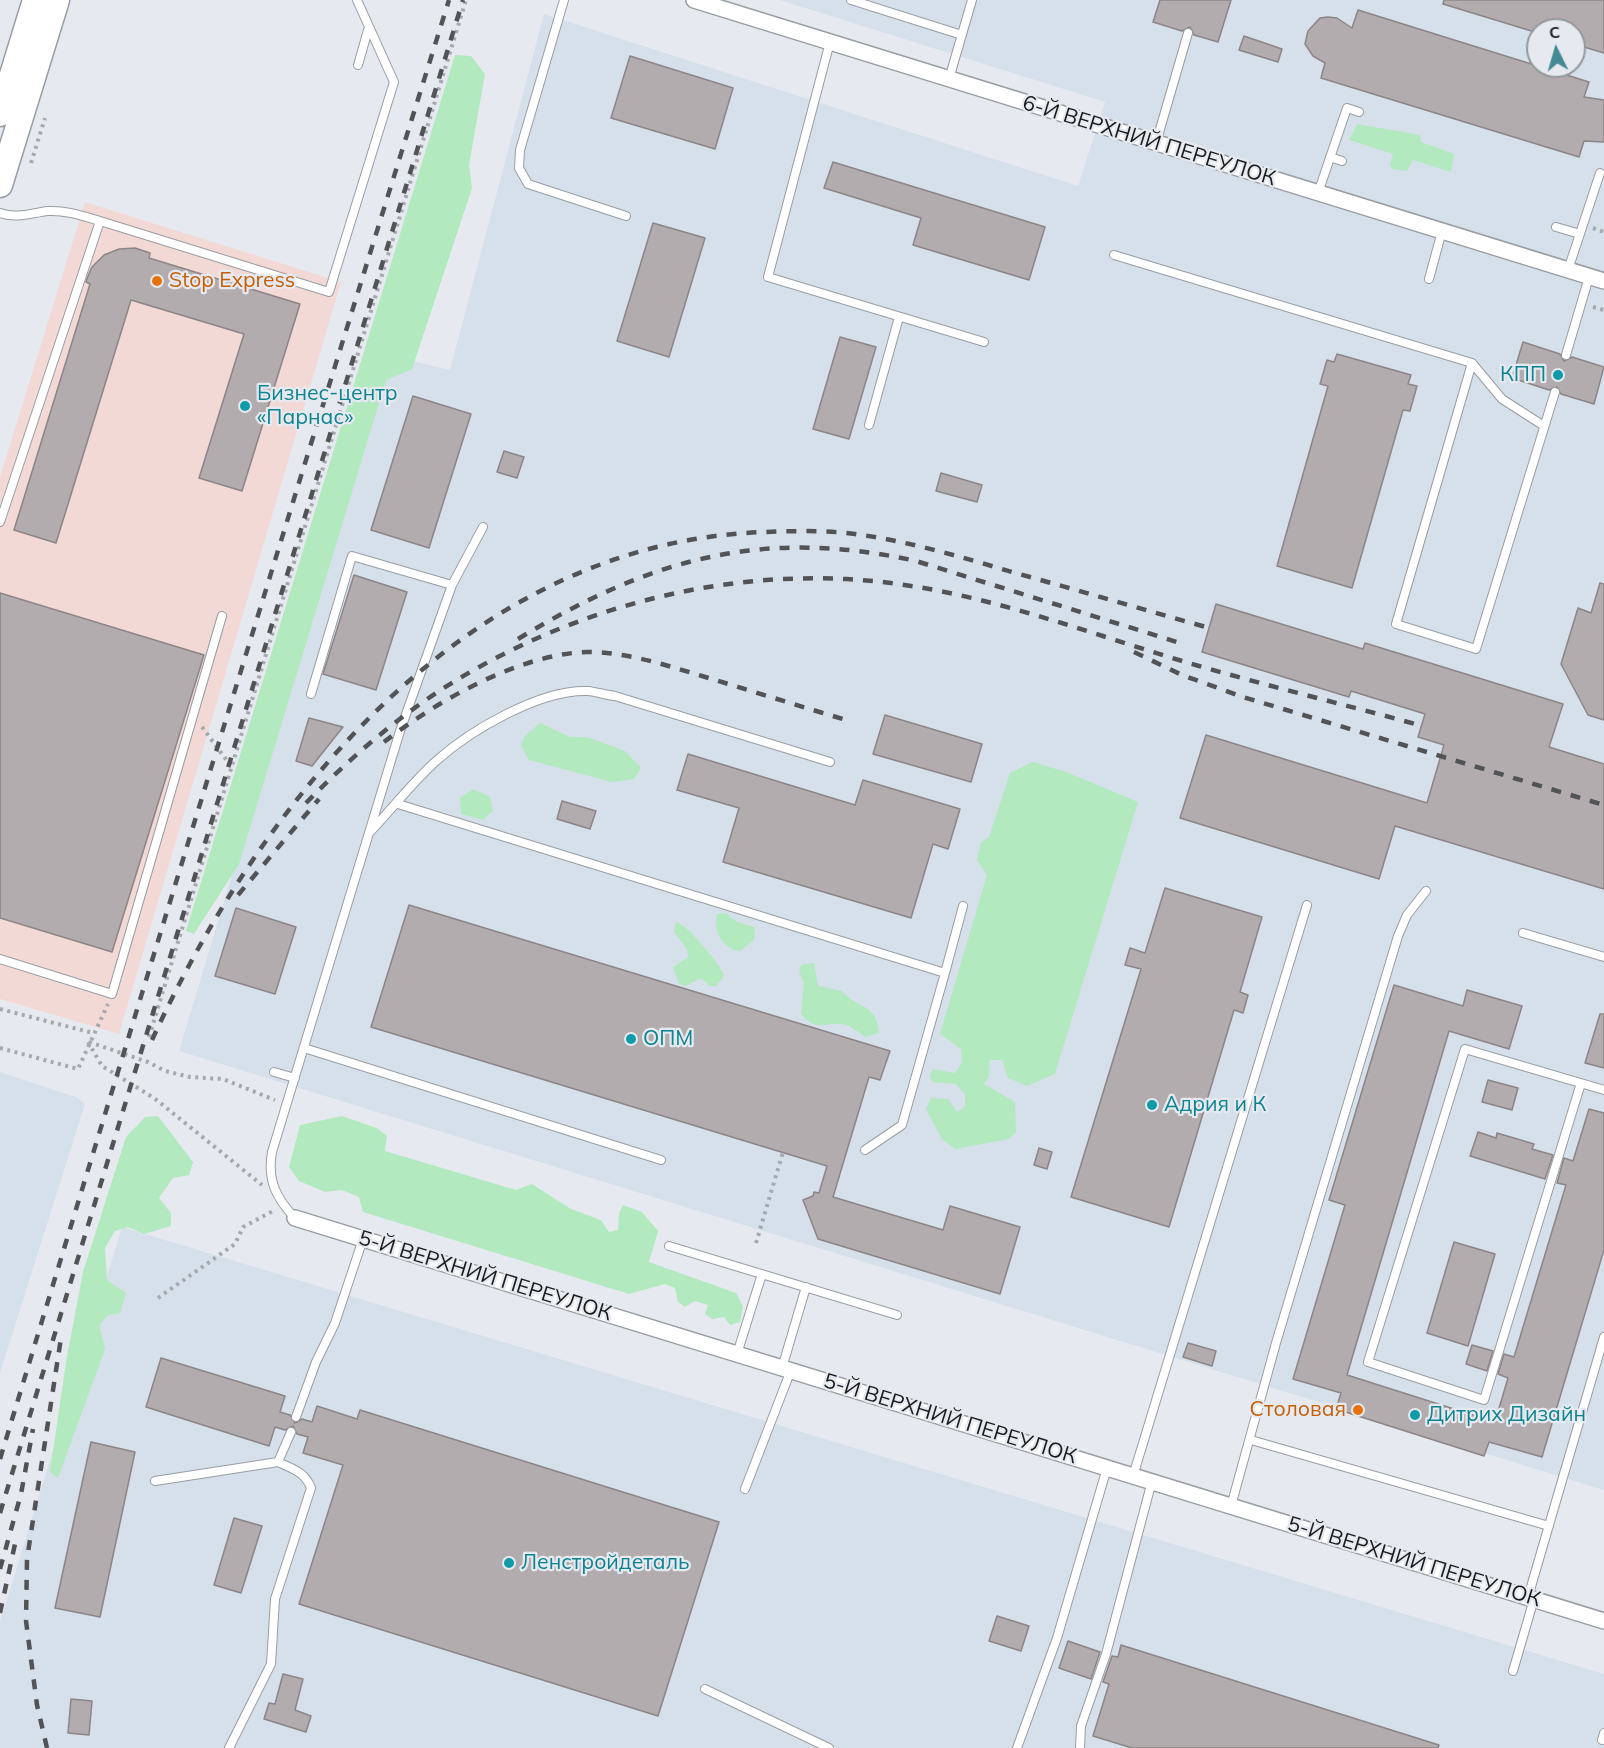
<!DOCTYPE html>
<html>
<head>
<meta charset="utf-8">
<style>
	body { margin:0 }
	#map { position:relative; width:1604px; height:1748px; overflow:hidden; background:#e6eaf0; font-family:Mulish,sans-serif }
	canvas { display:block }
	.north { position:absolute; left:1526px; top:18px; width:60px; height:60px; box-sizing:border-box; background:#e6eaf0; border:2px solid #94979b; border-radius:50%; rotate:355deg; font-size:16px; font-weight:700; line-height:24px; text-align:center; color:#191a1c }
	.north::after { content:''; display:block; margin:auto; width:21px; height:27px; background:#438a92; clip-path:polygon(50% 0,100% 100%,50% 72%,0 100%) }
</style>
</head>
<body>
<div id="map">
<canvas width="1604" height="1748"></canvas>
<div class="north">С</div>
</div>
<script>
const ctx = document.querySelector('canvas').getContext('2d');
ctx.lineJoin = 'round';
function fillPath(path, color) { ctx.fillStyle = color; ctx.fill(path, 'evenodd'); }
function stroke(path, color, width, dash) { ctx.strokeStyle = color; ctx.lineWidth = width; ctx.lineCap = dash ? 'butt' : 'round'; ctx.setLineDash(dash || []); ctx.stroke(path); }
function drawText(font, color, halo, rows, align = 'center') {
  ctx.font = font + ' Mulish,sans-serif'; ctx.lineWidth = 4.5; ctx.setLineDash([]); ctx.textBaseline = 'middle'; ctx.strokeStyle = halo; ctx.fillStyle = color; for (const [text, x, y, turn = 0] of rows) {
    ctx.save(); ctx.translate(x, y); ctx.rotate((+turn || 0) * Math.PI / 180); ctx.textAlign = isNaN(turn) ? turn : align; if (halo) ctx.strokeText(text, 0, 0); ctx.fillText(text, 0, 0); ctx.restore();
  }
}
fillPath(new Path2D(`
	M85,202L341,282L119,1034L0,999V477Z`), '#f3d9d5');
fillPath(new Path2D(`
	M780,0H1604V1490L179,1051L388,355L450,370L544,14L1078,186L1105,102ZM1538,30H1574V66H1538Z
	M0,1072L76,1097L85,1104L0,1373Z
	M122,1227L1604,1674V1748H0V1622Z`), '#d6e0eb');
fillPath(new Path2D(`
	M455,55L471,56L485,74L469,165L472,188L412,369L386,380L239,864L194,934L186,931Z
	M1357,124L1420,135L1421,142L1454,154L1451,172L1413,160L1407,171L1392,169L1390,165L1393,154L1349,140Z
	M540,723L570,737H587L625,751L641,768L634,779L612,782L529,760L521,746L525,736Z
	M1033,762L1066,772L1138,802L1055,1074L1027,1086L1008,1078L1002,1060H990L989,1076L984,1084L1015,1102L1016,1132L1009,1139L955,1149L942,1139L926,1109L931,1098L948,1099L957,1112L965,1107V1094L956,1084L932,1082L930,1076L933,1069L955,1073L962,1063L961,1049L940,1034L987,875L977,860L981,842L989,837L1010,773Z
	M473,789L490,797L493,811L483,820L461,814L460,798Z
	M726,913L737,922L755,927L754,940L740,951C722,949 713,930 717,914Z
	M676,922C686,923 722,966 724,976L716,986H710L701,978L685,986L679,984L673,967L688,957L687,950L674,931Z
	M814,963L818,986L842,991C857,1010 876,1001 879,1033L866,1037C860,1034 852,1026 845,1025C827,1020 817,1034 801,1014L804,983L799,971L801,965Z
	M158,1116L193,1162L189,1175L173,1178L159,1198L171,1213V1226L144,1234L128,1227L115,1231L105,1248L107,1280L126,1293L120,1313L108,1315L99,1325L105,1349L58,1478L50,1472L66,1362L83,1272L126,1137L145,1117Z
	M342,1116L377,1128L387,1136L385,1151L516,1190L532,1184L571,1209L601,1220L609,1232L618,1230L619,1213L623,1205L642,1212L658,1231L649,1262L736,1293L743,1306L740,1322L730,1325L724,1317L712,1319L705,1314L708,1305L695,1301L685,1307L678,1302L675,1288L665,1284L629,1294L363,1212L359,1197L342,1190L325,1192L299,1181L289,1167L300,1125Z`), '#b2e9bf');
const building = new Path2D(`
	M1160,0H1231L1218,42L1194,35L1190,27L1182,31L1153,22Z
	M1444,0H1604V53L1574,44V30H1538V33L1443,4Z
	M1358,10L1589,82L1584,97L1604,100V142L1584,141L1579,157L1321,78L1325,63L1313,56L1305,44L1308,31L1320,18L1328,17L1337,18L1352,28Z
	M1244,36L1282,49L1278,62L1239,50Z
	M630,56L733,88L715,149L611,118Z
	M833,162L1045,227L1029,280L913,245L921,218L824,188Z
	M653,223L705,238L669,357L617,341Z
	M135,248L150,253L149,258L300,304L242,491L199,478L244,334L131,300L56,543L14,530L90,284L86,282L88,276L92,267L104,255L119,249Z
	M840,337L876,347L849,439L813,429Z
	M1523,342L1560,354L1564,361L1572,357L1604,367L1594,404L1561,394L1557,387L1549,390L1512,378Z
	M1337,354L1411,375L1408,384L1417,386L1410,411L1403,410L1352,588L1277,566L1328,386L1320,384L1327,360L1334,362Z
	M413,396L471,414L429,548L371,530Z
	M504,451L524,457L517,478L497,472Z
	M941,473L982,485L977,502L936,491Z
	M354,575L407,592L376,690L323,674Z
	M1600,583L1604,584V720L1588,715L1561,664L1578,608L1591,613Z
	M0,593L204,655L112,952L0,918Z
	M1216,604L1363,649L1365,643L1563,704L1549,747L1604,764V889L1395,826L1379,879L1180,818L1206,735L1427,803L1444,745L1418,737L1425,714L1351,691L1349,697L1202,652Z
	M885,715L982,744L971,782L873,754Z
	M309,718L343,727L312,766L296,761Z
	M688,754L855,805L863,780L960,809L948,849L933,844L911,918L723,862L739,808L677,790Z
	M562,801L596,811L590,829L557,819Z
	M1165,888L1262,917L1240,992L1248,995L1243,1013L1234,1010L1169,1227L1071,1197L1141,969L1125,965L1130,948L1145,953Z
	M409,905L890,1051L880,1080L869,1077L833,1197L943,1230L950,1206L1020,1227L1000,1294L818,1239L803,1200L813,1196L814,1192L819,1193L827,1166L371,1027Z
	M236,908L296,927L275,994L215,976Z
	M1394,985L1463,1006L1467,990L1522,1006L1509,1049L1449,1031L1347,1375L1495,1422L1508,1378L1498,1374L1504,1354L1514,1357L1566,1185L1557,1183L1564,1158L1573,1161L1589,1109L1604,1113V1250L1542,1457L1489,1442L1484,1456L1336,1409L1341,1393L1293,1379L1345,1205L1329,1200Z
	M1600,1014H1604V1068L1585,1063Z
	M1488,1080L1518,1088L1512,1110L1482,1102Z
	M1478,1132L1496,1138L1497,1133L1534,1144L1532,1149L1553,1155L1545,1179L1470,1156Z
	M1039,1148L1052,1152L1047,1169L1034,1165Z
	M1454,1242L1495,1254L1468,1346L1427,1333Z
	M1188,1343L1216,1351L1212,1366L1183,1357Z
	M1472,1345L1493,1351L1487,1371L1466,1364Z
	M161,1358L285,1396L280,1412L290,1415L295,1423L302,1419L312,1422L317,1406L357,1419L360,1410L719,1522L658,1716L299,1604L343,1465L303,1453L308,1437L297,1434L293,1426L285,1430L275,1427L269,1446L146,1407Z
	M91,1442L135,1452L100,1617L55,1608Z
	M234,1518L262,1526L241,1593L214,1585Z
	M997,1616L1029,1626L1021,1651L989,1641Z
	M1068,1641L1100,1652L1091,1679L1059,1668Z
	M1121,1645L1439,1745L1438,1748H1132L1093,1736L1109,1684L1103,1682L1112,1656L1118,1657Z
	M283,1674L303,1679L295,1710L311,1716L306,1732L264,1719L269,1703L275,1704Z
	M71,1699L92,1701L89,1735L68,1733Z`);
fillPath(building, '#b3acae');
stroke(building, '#8c8587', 1.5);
const lane = new Path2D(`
	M564,0L520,150L519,168L528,184L626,216
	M851,0L962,35
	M830,42L768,277L984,342
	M358,65L368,30
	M949,79L972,0
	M1156,143L1188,33
	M1330,157L1342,161
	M1318,193L1347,108L1359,112
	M0,213C17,219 31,213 48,211C65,210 83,216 100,221
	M1556,227L1580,234
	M1114,255L1472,363L1502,399L1544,426
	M1568,270L1600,173
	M1429,279L1442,231
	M1566,355L1589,277
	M1472,363L1396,624L1476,649L1555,392
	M869,425L899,317
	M0,522L100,221L329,292L394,82L357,0
	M311,694L352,556L452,585
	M398,804L945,973L963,906
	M369,833C391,810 411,784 435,762C469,731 540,689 588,691C597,692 606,695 615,696L830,762
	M1523,933L1604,957
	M0,959L112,994L222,616
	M304,1048L661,1160
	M274,1072L295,1078
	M1581,1083L1484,1400L1368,1362L1465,1049L1604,1090
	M865,1150L902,1125L945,973
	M295,1218C276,1198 267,1180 272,1152L400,731L452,585L483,527
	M669,1246L897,1315
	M737,1354L762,1274
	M782,1368L806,1287
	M296,1417L316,1362L335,1323L363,1239
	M1251,1440L1549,1526
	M1133,1476L1307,905
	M155,1481L278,1462
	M745,1489L791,1370
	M1231,1506L1276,1343L1398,936L1407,915L1426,891
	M1528,1597L1604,1337
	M1513,1671L1534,1599
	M705,1689L829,1748
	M1602,1740L1604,1733
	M229,1748L271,1664L275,1599L311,1488C305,1472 293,1469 278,1462L291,1432
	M1017,1748L1057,1638L1107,1468
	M1080,1748L1081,1726L1106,1654L1152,1481`);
const street = new Path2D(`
	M694,0L1604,281
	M295,1218L1604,1621`);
const primary = new Path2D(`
	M0,114L35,0
	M0,185L57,0`);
stroke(lane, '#999da2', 10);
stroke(street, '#999da2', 18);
stroke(primary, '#999da2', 27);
stroke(new Path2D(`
	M31,163L45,118
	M1593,228L1604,232
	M1593,307L1604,310
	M202,727L231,766
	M0,1009L93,1033
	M149,1037L466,0
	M88,1042L102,1066L154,1098L262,1185
	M89,1042L148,1062L165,1071L190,1077L223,1079L275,1100
	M0,1048L78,1069L108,1004
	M756,1243L783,1152
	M158,1298L235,1244L243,1227L275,1210`), '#a5a8ad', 4, [3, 4.5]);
stroke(lane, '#fff', 8);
stroke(street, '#fff', 15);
stroke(primary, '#fff', 24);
stroke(new Path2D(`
	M518,639C650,559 762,527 916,561L1177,642
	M1134,652L1182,675L1243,697L1604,805
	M384,742C437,701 519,654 587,652C630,652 671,667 712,679C755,692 799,706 843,719
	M306,803C352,756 403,712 460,678C589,601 747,563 898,584C1001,598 1099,637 1199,666C1272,687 1346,705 1419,725
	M238,895L319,799
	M152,1040C265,793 472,542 764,532C794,531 825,530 855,534C908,541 961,557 1012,572C1077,590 1141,609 1206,627
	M0,1459C148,972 297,486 449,0
	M0,1513L463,0
	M0,1569L21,1494L33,1429
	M0,1613L15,1544
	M47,1748L37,1705L26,1621L27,1559L61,1338`), '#525356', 4.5, [10, 10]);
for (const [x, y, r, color] of [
	[157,281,6,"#e8710a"],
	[1558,375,6,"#0f9aa8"],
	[245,406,6,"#0f9aa8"],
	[631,1039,6,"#0f9aa8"],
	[1152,1105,6,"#0f9aa8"],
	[1358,1410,6,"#e8710a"],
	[1415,1415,6,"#0f9aa8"],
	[509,1563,6,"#0f9aa8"]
]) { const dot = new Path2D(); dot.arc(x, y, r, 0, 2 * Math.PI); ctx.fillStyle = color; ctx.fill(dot); stroke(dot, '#e6eaf0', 2); }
drawText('21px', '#191a1c', '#e6eaf0', [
	["6-Й ВЕРХНИЙ ПЕРЕУЛОК",1149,141,17],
	["5-Й ВЕРХНИЙ ПЕРЕУЛОК",485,1276,17],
	["5-Й ВЕРХНИЙ ПЕРЕУЛОК",950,1419,17],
	["5-Й ВЕРХНИЙ ПЕРЕУЛОК",1414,1562,17]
]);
drawText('21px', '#c56008', '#e6eaf0', [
	["Stop Express",169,281],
	["Столовая",1346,1410,"right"]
], 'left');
drawText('21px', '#0d838f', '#e6eaf0', [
	["КПП",1546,375,"right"],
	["Бизнес-центр",257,394],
	["«Парнас»",257,418],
	["ОПМ",643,1039],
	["Адрия и К",1164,1105],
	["Дитрих Дизайн",1427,1415],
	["Ленстройдеталь",521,1563]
], 'left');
</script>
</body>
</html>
